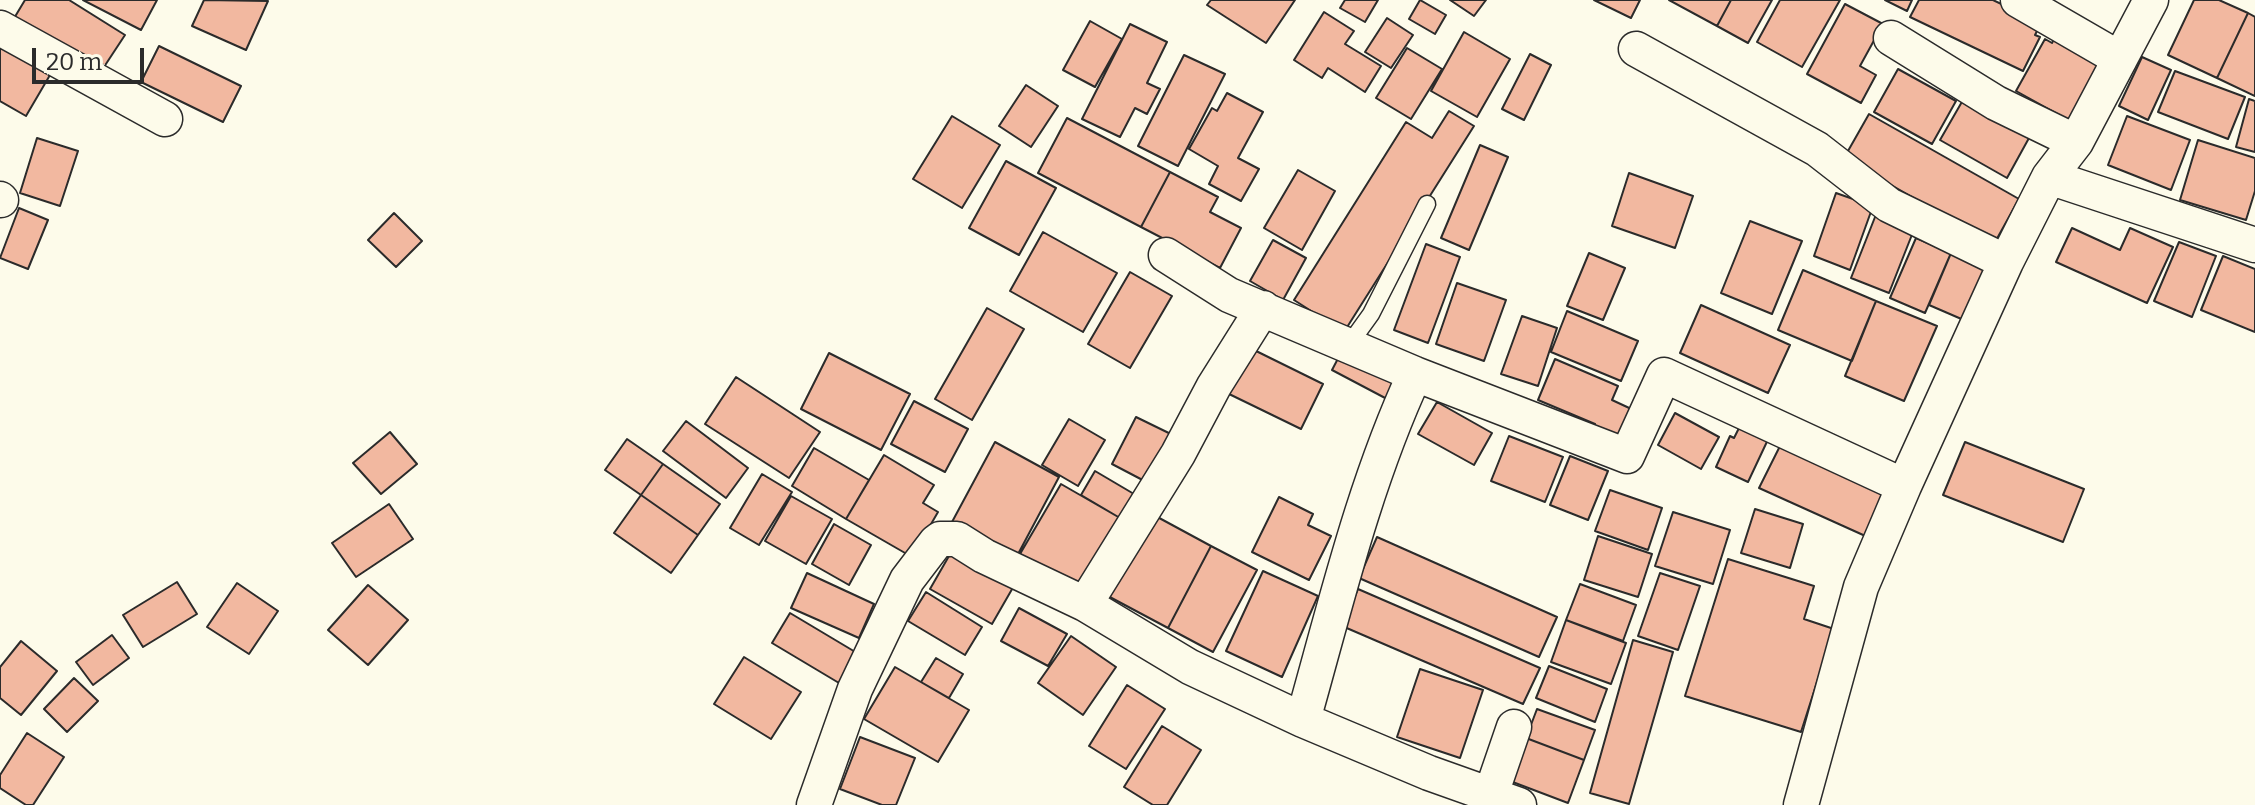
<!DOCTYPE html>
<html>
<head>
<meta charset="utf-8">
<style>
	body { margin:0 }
	#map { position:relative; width:2255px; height:805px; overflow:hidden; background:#fdfbea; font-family:Bitter,serif }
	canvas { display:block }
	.scale { position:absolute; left:32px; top:48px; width:112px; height:36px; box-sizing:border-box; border:4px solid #2b2b2b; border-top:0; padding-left:10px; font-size:24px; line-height:28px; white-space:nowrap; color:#2b2b2b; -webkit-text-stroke:6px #fdfbea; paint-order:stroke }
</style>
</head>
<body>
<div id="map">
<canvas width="2255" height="805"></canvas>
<div class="scale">20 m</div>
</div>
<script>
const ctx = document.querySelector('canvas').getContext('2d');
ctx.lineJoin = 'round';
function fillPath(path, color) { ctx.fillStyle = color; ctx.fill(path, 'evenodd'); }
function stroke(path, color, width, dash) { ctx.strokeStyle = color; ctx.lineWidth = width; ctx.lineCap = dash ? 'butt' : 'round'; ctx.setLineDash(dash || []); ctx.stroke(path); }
const building = new Path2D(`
	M25,0H69L125,35L100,73L13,20Z
	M83,0H157L141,30Z
	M204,0L268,1L246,50L192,26Z
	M1211,0H1295L1266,43L1207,5Z
	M1345,0H1378L1365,22L1340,8Z
	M1420,0L1446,15L1435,34L1409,19Z
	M1450,0H1486L1474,16Z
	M1594,0H1640L1631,18Z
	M1669,0H1731L1717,26Z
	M1731,0H1772L1748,43L1717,26Z
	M1780,0H1840L1802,67L1757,42Z
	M1885,0H1912L1907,11Z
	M1919,0H1993L2041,23L2035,35L2040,37L2023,71L1910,17Z
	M2194,0H2219L2248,13L2217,78L2168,55Z
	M1845,4L1883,24L1860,66L1876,75L1861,103L1807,74Z
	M1324,12L1354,31L1345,44L1381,66L1365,92L1328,68L1322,78L1294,60Z
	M2248,13L2255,17V96L2217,78Z
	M1387,18L1413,35L1391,68L1365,52Z
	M1090,21L1122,39L1095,87L1063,70Z
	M1130,24L1167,42L1147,83L1160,89L1147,114L1135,108L1120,137L1082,119Z
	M1464,32L1510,59L1477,117L1431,91Z
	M2058,32L2109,60L2072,122L2016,91L2045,39L2052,43Z
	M159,46L241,86L223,122L141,82Z
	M0,47L50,75L26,116L0,101Z
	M1407,48L1442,69L1411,119L1376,98Z
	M1530,54L1551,65L1524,120L1502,109Z
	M1184,55L1225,74L1178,166L1138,146Z
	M2142,57L2171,70L2148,120L2119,106Z
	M1898,69L1956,101L1932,144L1874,112Z
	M2175,71L2245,97L2228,139L2158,112Z
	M1026,85L1058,106L1031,147L999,126Z
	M1227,93L1263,112L1238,158L1259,169L1241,201L1209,184L1218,166L1189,149L1212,108L1217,111Z
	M2249,99L2255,101V152L2236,147Z
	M1963,100L2029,138L2007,178L1940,140Z
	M1449,111L1474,126L1344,332L1294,300L1406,122L1432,138Z
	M1869,114L2019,199L1994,244L1844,158Z
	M952,116L1000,145L962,208L913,179Z
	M2127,116L2190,140L2171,190L2108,165Z
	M1067,118L1170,172L1141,227L1038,173Z
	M37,138L78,151L60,206L20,193Z
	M2198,140L2255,158V191L2246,220L2180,200Z
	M1480,145L1508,157L1469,250L1441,238Z
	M1006,161L1056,188L1019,255L969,228Z
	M1298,170L1335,191L1302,250L1264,228Z
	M1170,172L1218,197L1210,212L1241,228L1220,268L1141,227Z
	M1629,173L1693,196L1675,248L1612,226Z
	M1836,193L1873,206L1850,270L1814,256Z
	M19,208L48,220L28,269L0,258Z
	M1877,212L1915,227L1889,293L1851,278Z
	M394,213L422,241L396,267L368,240Z
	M1750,221L1802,241L1772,314L1721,293Z
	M2072,228L2120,250L2130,228L2173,247L2147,303L2056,262Z
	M1043,232L1117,273L1083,332L1010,291Z
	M1916,238L1951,253L1925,313L1890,298Z
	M1273,240L1306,258L1283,300L1250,281Z
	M2179,242L2216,256L2192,317L2154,301Z
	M1426,244L1460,257L1428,343L1394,330Z
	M1589,253L1625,268L1603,320L1567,306Z
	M1951,253L1995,272L1973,324L1929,305Z
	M2223,256L2255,269V332L2201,310Z
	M1803,270L1876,301L1852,361L1778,330Z
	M1130,272L1172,296L1130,368L1088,344Z
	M1457,283L1506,300L1484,361L1436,344Z
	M1876,301L1937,326L1904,401L1845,376Z
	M1701,305L1790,345L1768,393L1680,353Z
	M987,308L1024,329L972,420L935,399Z
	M1567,311L1638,341L1621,381L1551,352Z
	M1522,316L1557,328L1538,386L1501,374Z
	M1250,348L1323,384L1301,429L1227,393Z
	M1343,349L1398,377L1387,399L1332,370Z
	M829,353L910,394L881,450L801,409Z
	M1555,359L1618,386L1612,400L1640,413L1626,443L1593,428L1595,424L1538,400Z
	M736,377L820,432L789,478L705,424Z
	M914,401L968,429L945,472L891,444Z
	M1437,402L1492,433L1474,465L1418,434Z
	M1675,413L1719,437L1701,469L1658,445Z
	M1136,417L1179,438L1154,486L1112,464Z
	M1744,418L1772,431L1748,482L1716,467L1730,436L1734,438Z
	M1069,419L1105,440L1078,486L1042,465Z
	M686,421L748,468L726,498L663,451Z
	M390,432L417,464L381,494L353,463Z
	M1509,436L1563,457L1545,502L1491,481Z
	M1784,438L1890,486L1872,539L1759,488Z
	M627,439L663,464L641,495L605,470Z
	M995,442L1059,477L1017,556L952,522Z
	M1965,442L2084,489L2063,542L1943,495Z
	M814,448L869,480L846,519L792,486Z
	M884,455L934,485L923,503L938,512L912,557L846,519Z
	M1570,456L1608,471L1588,520L1550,505Z
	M663,464L720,504L698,535L641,495Z
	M1095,471L1134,494L1120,518L1081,495Z
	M762,474L792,492L759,545L730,528Z
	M1061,484L1120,518L1078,588L1020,554Z
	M1610,490L1662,508L1648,550L1595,531Z
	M641,495L698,535L671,573L614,533Z
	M791,496L832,519L806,564L765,541Z
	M1279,497L1313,514L1308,525L1331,536L1309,580L1252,552Z
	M389,504L413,539L356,577L332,543Z
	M1755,509L1803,524L1790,568L1741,553Z
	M1673,512L1730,530L1713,584L1655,566Z
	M1150,513L1211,546L1168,628L1106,595Z
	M834,524L871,545L849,585L812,564Z
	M1598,536L1652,554L1638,597L1584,580Z
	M1377,537L1557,617L1539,657L1359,578Z
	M1211,546L1257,570L1213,652L1168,628Z
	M953,549L1015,584L992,624L930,589Z
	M1728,559L1814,586L1804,619L1834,629L1801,732L1685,696Z
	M1263,571L1318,596L1282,677L1226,651Z
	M807,573L874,604L859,638L791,608Z
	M1660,573L1700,586L1678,650L1638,636Z
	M177,582L197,614L143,647L123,615Z
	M237,583L278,611L249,654L207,627Z
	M1580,584L1636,605L1623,641L1566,620Z
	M368,585L408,620L368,665L328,630Z
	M1358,589L1540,668L1523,704L1342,626Z
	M926,592L982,627L965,655L908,621Z
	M1019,608L1067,634L1048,666L1001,641Z
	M790,613L857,653L839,683L772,643Z
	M1566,620L1626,643L1611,684L1551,662Z
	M112,635L129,658L93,685L76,662Z
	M1071,636L1116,667L1083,715L1038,683Z
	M1633,640L1673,652L1629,804L1590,793Z
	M21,641L57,671L21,715L0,698V667Z
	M744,657L801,692L771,739L714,704Z
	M936,658L963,674L949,698L921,682Z
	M1549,666L1607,689L1595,722L1536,698Z
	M895,667L969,710L938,762L864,719Z
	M1420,669L1483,690L1460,758L1397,737Z
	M74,678L98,701L67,732L44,709Z
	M1127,685L1165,709L1126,769L1089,746Z
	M1537,709L1595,730L1584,760L1526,738Z
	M1162,726L1201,750L1167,805H1153L1124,787Z
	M27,733L64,757L33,805H26L0,788V775Z
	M860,737L915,758L896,805H882L840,789Z
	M1526,738L1584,760L1568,803L1510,781Z`);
fillPath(building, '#f2b8a0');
stroke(building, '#2b2b2b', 2);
const service = new Path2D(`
	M1348,346L1371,314L1427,204`);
const minor = new Path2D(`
	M2018,0L2120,59
	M0,28L165,119
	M1891,38L1996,103L2076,142
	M1636,49L1817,149L1889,205L2006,262
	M2049,177L2255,245
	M0,199L1,200
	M1166,255L1229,295L1415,374L1627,456L1664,375L1904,486
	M1085,604L1178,454L1214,386L1263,308
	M1303,720C1336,603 1364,484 1415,374
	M1491,794L1514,727
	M814,805L855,689L907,580L936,542L940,539H957L984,556L1085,604L1190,667L1303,720L1429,773L1519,805
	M1801,805L1861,587L1904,486L2006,262L2049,177L2076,142L2151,0`);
stroke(service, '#2b2b2b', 19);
stroke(minor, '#2b2b2b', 37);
stroke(service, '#fdfbea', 16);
stroke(minor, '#fdfbea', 34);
</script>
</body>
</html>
